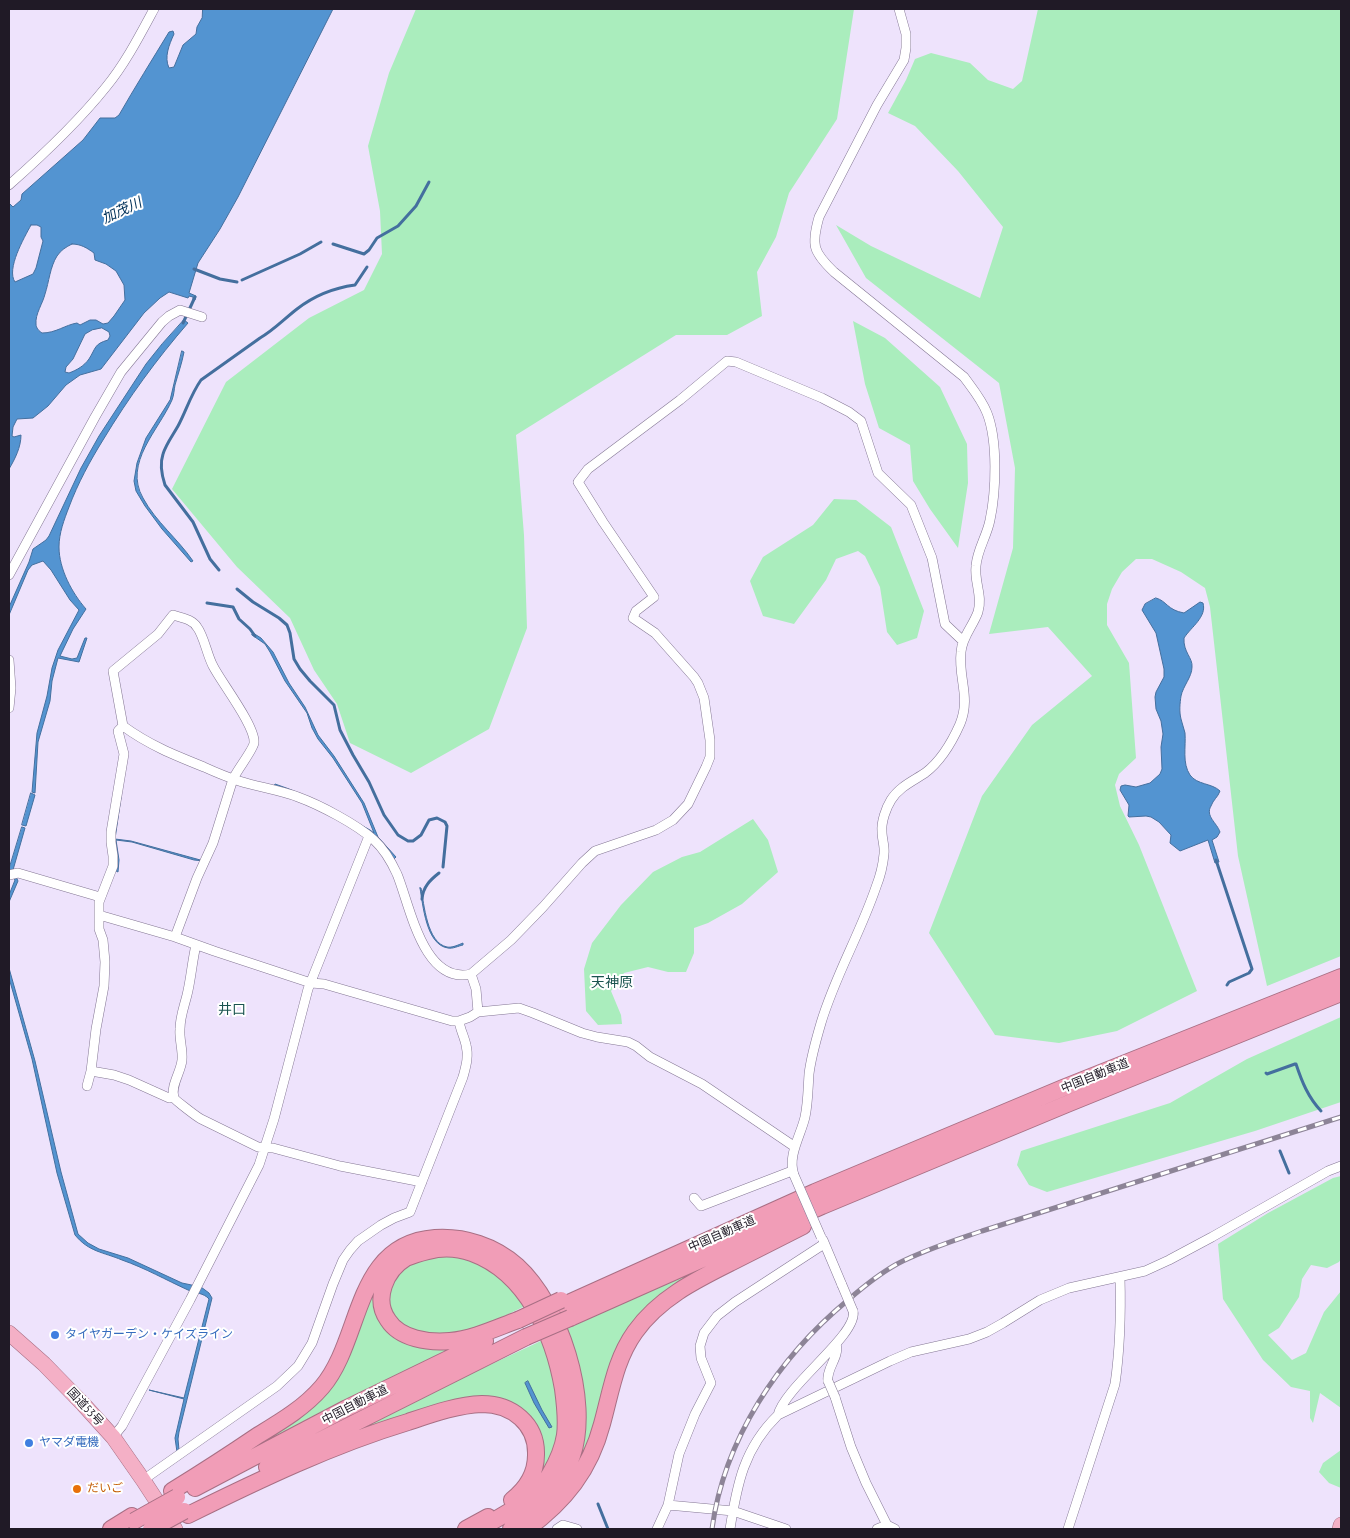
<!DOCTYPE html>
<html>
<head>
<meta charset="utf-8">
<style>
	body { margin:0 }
	#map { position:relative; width:1350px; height:1538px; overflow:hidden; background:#eee3fc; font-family:"PT Sans Narrow",sans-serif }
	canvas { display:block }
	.frame { position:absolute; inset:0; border:10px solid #201a26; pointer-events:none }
</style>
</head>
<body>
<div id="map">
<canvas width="1350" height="1538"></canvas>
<div class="frame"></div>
</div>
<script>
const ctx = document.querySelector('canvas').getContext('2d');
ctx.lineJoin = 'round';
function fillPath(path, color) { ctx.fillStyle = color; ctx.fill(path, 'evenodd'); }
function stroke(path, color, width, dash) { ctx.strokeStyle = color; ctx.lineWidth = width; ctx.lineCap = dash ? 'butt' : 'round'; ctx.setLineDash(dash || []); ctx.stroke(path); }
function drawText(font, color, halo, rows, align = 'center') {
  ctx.font = font + ' "PT Sans Narrow","Noto Sans JP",sans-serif'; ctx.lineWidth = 4; ctx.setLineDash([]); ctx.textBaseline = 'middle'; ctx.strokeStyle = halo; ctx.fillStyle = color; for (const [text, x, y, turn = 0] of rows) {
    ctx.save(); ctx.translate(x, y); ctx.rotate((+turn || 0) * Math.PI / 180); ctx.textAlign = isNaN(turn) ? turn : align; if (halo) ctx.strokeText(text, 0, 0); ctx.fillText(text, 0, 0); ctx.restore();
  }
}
fillPath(new Path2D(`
	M416,9H854L837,119L789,193L776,237L757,272L762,316L727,335H676L516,435L524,535L527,628L489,729L411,773L350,743L337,704L314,670L290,618L237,567L172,489L226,382L309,318L364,290L382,254L380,211L368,146L389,73Z
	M1038,9H1341V956L1267,986L1238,856L1210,607L1205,588L1181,572L1152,559H1136L1122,572L1112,589L1107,604V625L1129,663L1136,758L1119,774L1115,785L1120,806L1139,845L1197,991L1117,1031L1059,1043L995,1035L929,933L982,796L1032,725L1092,676L1048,627L989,634L1013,548L1015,468L999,383L866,278L836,225L871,246L980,298L1003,227L958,171L915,126L888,113L906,80L915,59L931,53L970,63L988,80L1013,89L1022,81Z
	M853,321L885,338L940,387L967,444L968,483L958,548L930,509L913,481L910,445L879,428L865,384Z
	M834,499L856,500L891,527L924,611L917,638L897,645L887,632L880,587L865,556L858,551L836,559L826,580L794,624L763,616L750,581L763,557L813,525Z
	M753,819L768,840L778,872L742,904L708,923L694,928V953L686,972H668L648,967L624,973L611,991L621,1015L622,1024L598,1025L586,1011L584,969L592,943L621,905L653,872L682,857L700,852Z
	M1341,1017V1102L1255,1131L1047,1192L1029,1185L1017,1165L1021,1151L1170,1103L1247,1059Z
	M1341,1176V1259L1339,1262L1327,1268L1311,1265L1302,1279L1299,1297L1279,1328L1268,1335L1292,1360L1306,1353L1324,1312L1341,1291V1408L1320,1393L1313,1423L1310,1418V1391L1291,1387L1263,1360L1223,1299L1218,1244L1268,1213L1333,1178Z
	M442,1255C449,1256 455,1256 462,1257C489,1262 509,1285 525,1306C501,1318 474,1331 447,1336C430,1338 402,1330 393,1314C389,1307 390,1299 391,1292C392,1281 399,1270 409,1264C419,1260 432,1258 442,1255Z
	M720,1263L647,1310L585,1461L564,1482V1330L689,1274Z
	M379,1275L382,1323L453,1347L253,1447L305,1410Z
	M543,1340L555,1384L559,1431L556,1443L549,1461L535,1483L542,1443L499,1402L307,1455L464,1377Z
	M1341,1450V1488L1329,1483L1319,1472L1323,1463Z`), '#aaedbd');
const water = new Path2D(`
	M203,9H333L238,197L220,229L198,263L189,293L196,296L195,300H193V297L189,296L188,298L169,292L160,298L144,313L101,369L80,375L66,385L48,406L33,418L17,419L13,427L12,436L14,437L21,435C21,447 15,459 9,469V203L13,207L21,200L22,194L83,140L100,118H115L119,115C135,87 152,60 169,32L173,31L174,34C169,45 164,57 169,68L174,67L183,45L196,34L197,27L202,18ZM31,225H37L41,227V237L43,241L36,268L33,274L15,282C6,269 24,238 31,225ZM72,244C81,244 87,248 94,253L95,260L106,264L116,271L124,285L125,300L114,316L108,323L103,324L96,320H90L80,325L77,323C65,325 56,333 42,333C39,331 36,328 36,324C35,314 43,303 45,294C49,282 50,267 57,256C61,250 66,247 72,244ZM102,328L109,332L110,336L108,340C94,344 96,348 89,359C84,366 77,370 69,373L65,372L66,367L73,359L85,334L92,330Z
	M184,320L188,323C156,360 129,397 103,440C90,461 78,483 69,507C64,520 59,533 59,547C59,569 72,593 86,609L73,629L60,656L72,659L77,658L85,638H87L79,662L58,658L52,681L50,701L38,742L35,793L32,792L37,733L47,696L52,668L58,650L79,610L70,600L51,570L43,561L32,565L28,570L9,615V607L29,562L33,549L46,540L49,536L81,468L99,436L146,364L162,344Z
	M182,351L184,352C182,363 178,374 175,385C174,390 174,395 172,400C159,430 123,463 143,498C156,522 178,539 193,561L191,562L162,529L145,506L136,491L134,481L137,463L146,438L170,400Z
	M1156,598C1167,601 1167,610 1184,613L1200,602L1203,603C1207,617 1191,627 1184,638C1183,652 1193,658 1192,667C1192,677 1183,686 1181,696C1180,703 1179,711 1181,719C1182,724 1184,728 1185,733C1186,747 1182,763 1190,775C1197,785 1212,783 1220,791C1218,797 1213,800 1211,806C1205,816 1217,823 1220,832L1217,837L1212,840L1219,862L1215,863L1208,840L1180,851L1170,843L1171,835L1159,822L1151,817L1146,816L1129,817L1128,816L1129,805L1120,790L1121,786L1125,785L1136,787L1150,783L1160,774L1162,769L1161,747L1163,734L1161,721L1156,709L1155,697L1156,692L1164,677V669L1156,633L1142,610L1145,604Z
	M253,633L261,638L273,652L289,683L305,707L318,735L334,756L364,803L378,837L396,857L394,859L371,833L274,786L275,784C309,795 339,813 370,830L374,833L362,803L333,758L318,739L312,728L307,713L285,681L270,652L265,644L252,635Z
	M31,793L35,795L26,826L22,825Z
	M121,797L115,839L131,841L204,861L194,860L132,842L116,840L119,860L118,872L116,871L117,863L113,839Z
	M22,827L25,828L13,870L18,881L9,902V895L15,880L9,872V869Z
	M420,888H421C424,904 427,943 447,947C452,948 458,945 463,943V945C458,946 453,949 448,948C426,945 423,905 420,888Z
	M9,968L35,1061L61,1172L78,1234L88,1243L99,1249L128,1258L182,1283L201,1287L209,1293L212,1298L179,1432L178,1439L179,1450L177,1452L175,1438L184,1399L149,1390L184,1398L209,1299C204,1293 195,1293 188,1290C166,1280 145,1268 122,1260C103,1252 89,1252 75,1235L57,1173L32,1059L9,978Z
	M528,1381L542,1410L552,1427L549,1428L534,1403L525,1383Z`);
fillPath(water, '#5394d1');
stroke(water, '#446f9e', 1);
stroke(new Path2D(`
	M333,244L364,254L369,250L377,238L398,226L416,206L429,182
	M194,269L220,279L237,282
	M242,280L300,254L321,242
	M183,323L195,297
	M219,570L210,559L193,522L165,485C162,476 160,463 163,454C166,444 173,435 178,426C186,411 191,394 201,380L260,338C274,330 284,319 297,309C315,295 333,288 355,285L367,267
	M237,589L253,602L279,618L287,625L290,633L294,659L300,669L310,681L334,705L340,730L353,755L369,782L384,815L398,835L408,841H413L421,835L429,820L437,818L445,822L447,826L443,867
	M207,603L233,607L239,619L250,629L255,636
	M1216,860L1252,969L1249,973L1229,982L1227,985
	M422,899C423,887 430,880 439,873
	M1266,1073L1267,1074L1295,1064H1296C1302,1082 1308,1097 1321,1111
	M1280,1151L1289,1173
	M598,1504L608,1529`), '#446f9e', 3);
const minor = new Path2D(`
	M9,185C43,155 78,122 106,87C125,64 140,35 154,9
	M9,575L95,417L121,372L162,322L169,316L180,310L202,317
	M9,660L11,688L9,708
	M123,726L113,671L158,634L173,615C182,618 192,619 197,627C204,636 207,655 213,666C221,682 256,727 254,743C253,750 237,770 233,779L213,843L197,878L175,937
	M9,875L18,873L100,897
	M99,915L175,937L214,951L311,983L324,984L452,1021H459L470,1017L478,1012L519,1008L533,1013L582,1033L597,1037L628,1042L636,1046L650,1057L702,1084L795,1147
	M196,945C192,962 191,979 187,995C184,1007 180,1017 180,1029C179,1039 183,1050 182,1060C181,1072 170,1086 174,1098C175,1100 197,1117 201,1119L258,1147L273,1148L340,1166L422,1182
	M471,974L476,989L478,1012
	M91,1071L114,1075L129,1080L169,1098L174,1097
	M87,1086L91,1071L96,1029L104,986L105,962L103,940L99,929V902L113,866V856L111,842V832L124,754L118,731L123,726C149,745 174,755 204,767C215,772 227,777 239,781C258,787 279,790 298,797C320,805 356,824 374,840C384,849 391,861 397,874C410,905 423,985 471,974L511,940L543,907L582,863L595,851L656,830L673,820L688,804L706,767L710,757V740L704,698L698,683L694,677L655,633L633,618L636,611L654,597L603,522L578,482L588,469L680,400L727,361L736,362L822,398L849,412L861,421L878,473L911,505L932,558L945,624L963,641
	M794,1175C787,1156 801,1135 805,1117C808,1103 808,1088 809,1074C811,1057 816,1040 821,1023C835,976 860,934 876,887C880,877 883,865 884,854C885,847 882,839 882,832C881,822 886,808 891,800C899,787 913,781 925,773C941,761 952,742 960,724C971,697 958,678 961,652C962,637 973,626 978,612C983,596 974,582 976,566C977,550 987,536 990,520C996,492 998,441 987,413C982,400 972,388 964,377L834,272C813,252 811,245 819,217L877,105L904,60L906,48V34L899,9
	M694,1198L701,1206L792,1171
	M823,1240L842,1285
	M828,1381C826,1368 840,1357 836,1344
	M835,1397L851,1447L866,1483L887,1525L895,1529
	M778,1415C785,1386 859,1334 853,1311
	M113,1437L122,1426L190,1300L259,1165L274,1119L308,989L369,836
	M143,1480L277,1386L298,1366L312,1343L333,1284L343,1260L350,1250L358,1241L381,1225L394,1218L410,1212L463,1077C466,1066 469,1056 466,1045C464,1036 460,1029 459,1021
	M668,1505L733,1511L786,1529
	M557,1529L563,1525L577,1529
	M657,1529L668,1505L679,1454L695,1414L711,1383L701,1358L700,1346L704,1333L717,1316L735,1302L824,1244
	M730,1529C737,1484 744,1448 778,1415L890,1361L911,1352L969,1339L987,1332L1003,1323L1040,1300L1069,1288L1145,1271L1169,1260L1212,1237L1328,1171L1341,1166
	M877,1529L887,1525
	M1068,1529L1115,1384C1120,1349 1121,1312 1120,1277`);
const trunk = new Path2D(`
	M9,1333L44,1364L83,1404L113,1437L143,1480L175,1529
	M1340,1529L1341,1525`);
const motorway = new Path2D(`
	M564,1305L815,1192L1063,1088L1341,977
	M570,1318L822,1206L1067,1104L1341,993
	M267,1467L526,1337
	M195,1488L347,1408L485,1341
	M172,1491C201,1473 229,1455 257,1436C280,1422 304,1408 322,1387C363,1339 353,1244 435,1238C464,1236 495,1246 517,1266C560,1305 591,1400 572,1456C561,1489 534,1506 511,1529
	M188,1515C259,1480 332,1445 408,1422C432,1414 457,1405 482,1404C512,1404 537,1424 536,1455C536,1473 526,1489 512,1500
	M111,1529L132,1516
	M466,1529L488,1517
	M479,1529C505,1514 535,1500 550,1474C557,1462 563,1448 565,1435C567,1420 565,1404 563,1389C554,1336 527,1273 472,1253C458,1248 442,1247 428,1251C420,1253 413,1255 406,1258C386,1270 373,1299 388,1320C400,1339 429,1343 450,1341C473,1339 496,1328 518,1320
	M527,1529C565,1501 590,1470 602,1424C611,1392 615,1360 635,1332C659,1298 696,1280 732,1262C756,1250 779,1238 803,1226`);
stroke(minor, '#847794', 10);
stroke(trunk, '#a86f84', 16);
stroke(motorway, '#a86f84', 18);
stroke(minor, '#fff', 9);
stroke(trunk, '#f4b0c6', 15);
stroke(motorway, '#f19db7', 16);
const rail = new Path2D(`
	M712,1529C724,1439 779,1357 848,1300C863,1287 879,1274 897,1264C924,1250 953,1241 982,1231L1341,1117`);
stroke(rail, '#8d8497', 5);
stroke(rail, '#fff', 3, [9]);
const minorBridge = new Path2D(`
	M794,1175L821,1237
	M842,1285L853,1311
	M828,1381L835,1397`);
const motorwayBridge = new Path2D(`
	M518,1320L561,1300
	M526,1337L570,1318
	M134,1521L177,1497
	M151,1529L184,1511`);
stroke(minorBridge, '#847794', 10, []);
stroke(motorwayBridge, '#a86f84', 18, []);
stroke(minorBridge, '#fff', 9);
stroke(motorwayBridge, '#f19db7', 16);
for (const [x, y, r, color] of [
	[55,1335,5,"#3f7fe0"],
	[29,1443,5,"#3f7fe0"],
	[77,1489,5,"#e8710a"]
]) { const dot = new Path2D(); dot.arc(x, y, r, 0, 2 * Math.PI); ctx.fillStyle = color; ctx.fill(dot); stroke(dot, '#fff', 2); }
drawText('12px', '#201a26', '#fff', [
	["中国自動車道",1095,1076,-22],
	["中国自動車道",722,1234,-24],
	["中国自動車道",355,1405,-27],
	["国道53号",85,1407,47]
]);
drawText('12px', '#366cbe', '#fff', [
	["タイヤガーデン・ケイズライン",65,1335],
	["ヤマダ電機",39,1443]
], 'left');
drawText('12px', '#c56008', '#fff', [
	["だいご",87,1489]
], 'left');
drawText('italic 14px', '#003159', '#fff', [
	["加茂川",122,211,-25]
]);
drawText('14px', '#1a544f', '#fff', [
	["天神原",612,983],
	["井口",232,1010]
]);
</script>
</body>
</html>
